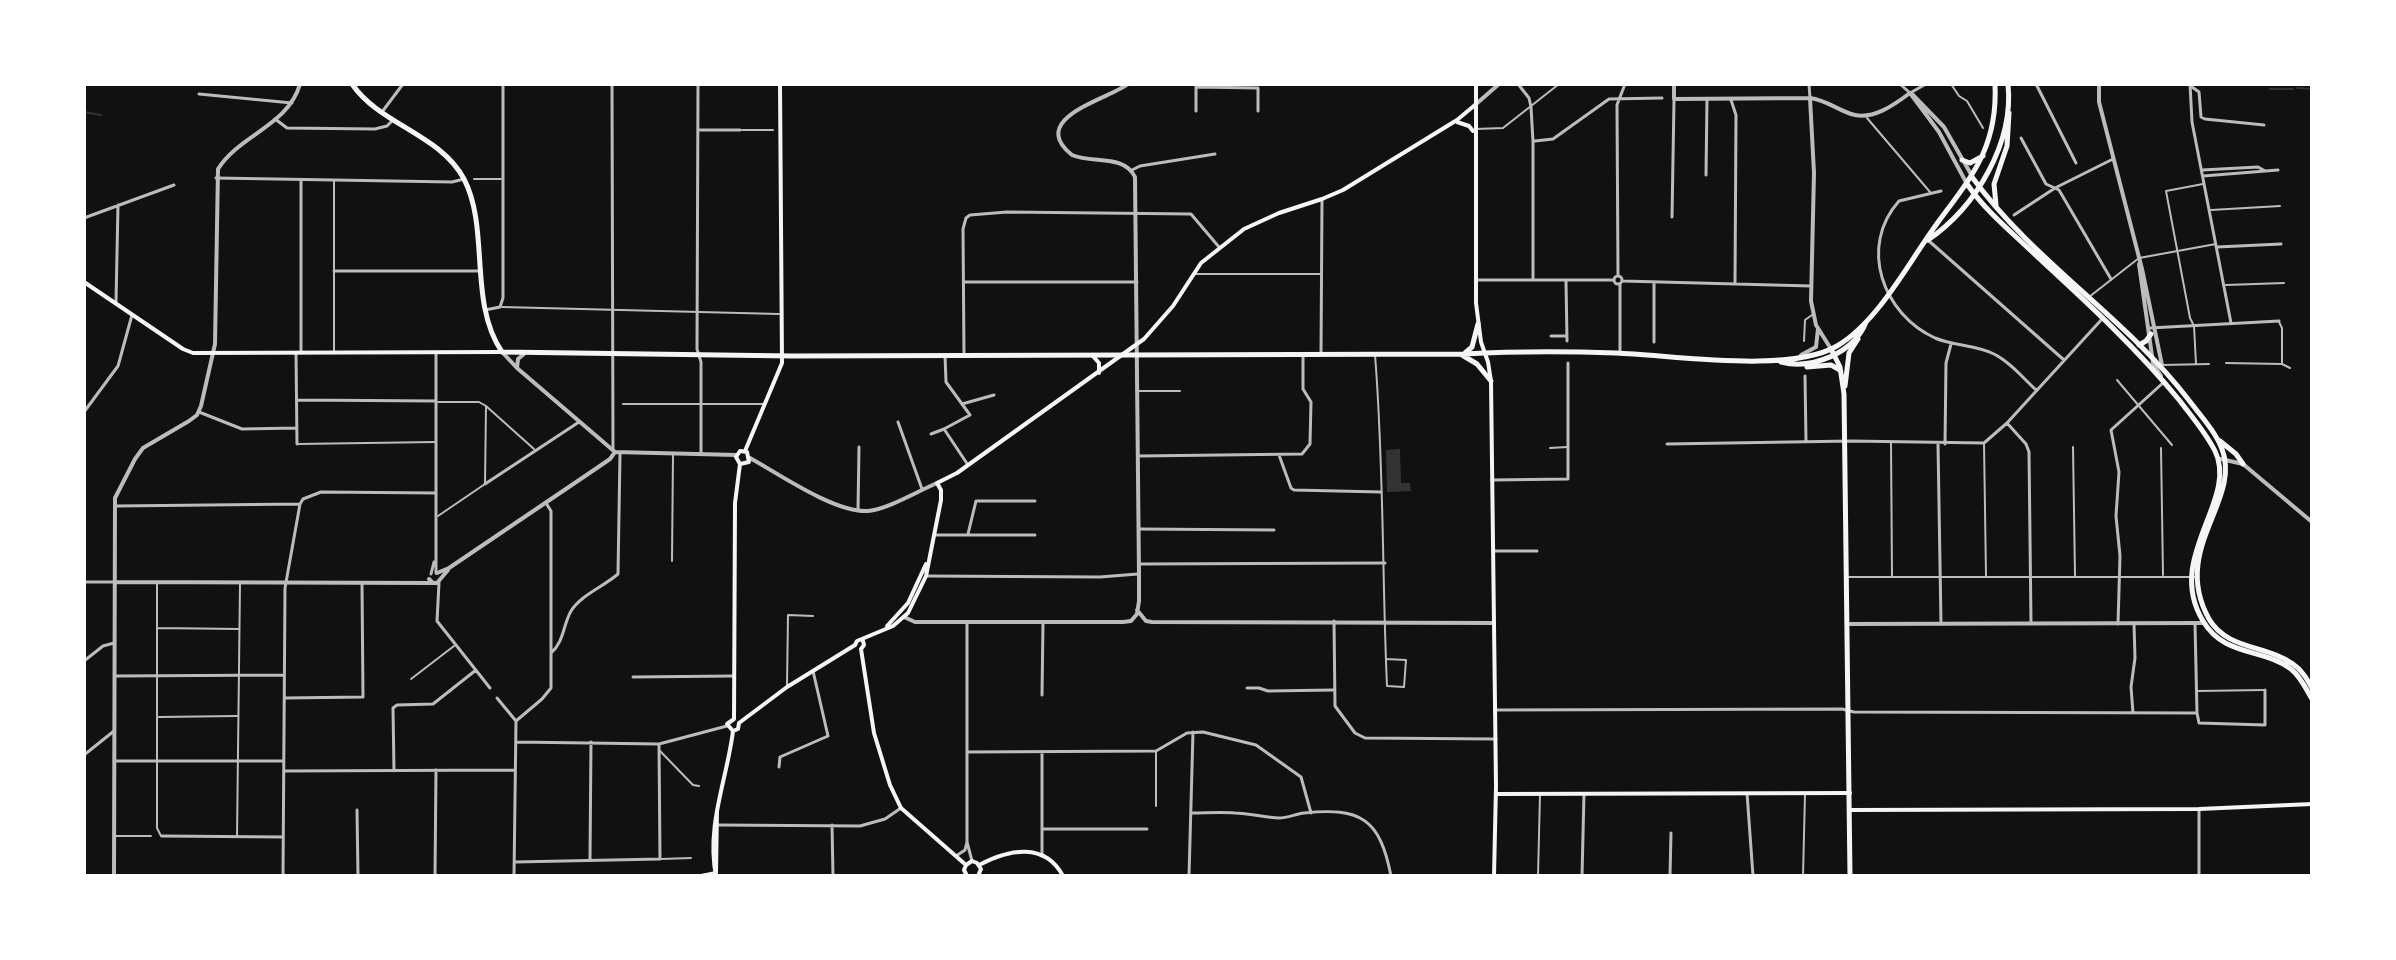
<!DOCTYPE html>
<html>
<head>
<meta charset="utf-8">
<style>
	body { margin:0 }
	#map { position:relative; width:2396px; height:960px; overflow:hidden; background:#111; font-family:Jost,sans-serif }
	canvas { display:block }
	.frame { position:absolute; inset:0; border:86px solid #fff; pointer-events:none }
</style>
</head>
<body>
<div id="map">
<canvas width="2396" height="960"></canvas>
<div class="frame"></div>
</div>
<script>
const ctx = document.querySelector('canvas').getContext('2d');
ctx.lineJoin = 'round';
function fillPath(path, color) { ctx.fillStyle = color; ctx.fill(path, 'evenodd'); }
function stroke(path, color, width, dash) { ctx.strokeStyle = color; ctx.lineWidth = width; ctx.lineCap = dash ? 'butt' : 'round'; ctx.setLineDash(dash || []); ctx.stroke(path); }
fillPath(new Path2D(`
	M1400,449L1401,483H1410L1411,491L1387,492L1386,450Z`), '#333');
stroke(new Path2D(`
	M2297,88L2312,89
	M2270,89H2293
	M84,112L101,115`), '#333', 2);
stroke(new Path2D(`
	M1951,84L1959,96L1967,101L1983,128
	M1867,118L1930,192
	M1475,129L1503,128L1559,84
	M474,179H501
	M2211,210L2280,206
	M1194,274H1320
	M2226,285L2284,283
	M2089,297L2139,258L2216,244
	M502,307L779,314
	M2279,322L2282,328V363
	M1804,341L1805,320L1812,315
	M334,351V181
	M1375,355C1384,465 1382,576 1387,686L1404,687L1406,660L1386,659
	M2226,363L2282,364L2290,368
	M2196,364L2194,326L2190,318L2166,191L2203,184
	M2162,365L2209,364
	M2117,380L2172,445
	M1139,391H1180
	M438,402H479L486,406L534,449
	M623,404H765
	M1891,443L1892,576
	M1984,443L1986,576
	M298,444L435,442
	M2073,447L2075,576
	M1550,448L1567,447
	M2161,448L2163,575
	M438,516L485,484L486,406
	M672,561L673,455
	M1848,577H2197
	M157,583V828L161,836
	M157,628L239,629
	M411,679L454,646
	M787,685L788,615L813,616
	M2198,691L2264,690
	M159,717L237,716
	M660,751L693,785L699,786
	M1156,752V806
	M115,836H151
	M237,837L240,584
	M661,859L691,858
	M1538,876L1540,794
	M1803,876L1805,794`), '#bcbcbc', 2);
stroke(new Path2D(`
	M742,130H773`), '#bcbcbc', 2);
stroke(new Path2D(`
	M612,84L613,450
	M698,84L697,349L701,362V454
	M1196,84V111
	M1518,84L1529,98L1531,107L1533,142V279
	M1809,84L1810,98
	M1900,84L1910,93L1926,84
	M2036,84L2076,163
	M2190,84L2192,122L2231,323
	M1196,87L1258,88V111
	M2192,87L2199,92L2201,117L2205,119L2264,125
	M199,94L292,103
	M1731,100L1736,115L1735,283
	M382,112L403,84
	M275,119L287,128L375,129L387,126L393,120
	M700,130H740
	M2021,138L2046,184L2059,190L2111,279
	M1535,141L1553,139L1609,99L1662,98
	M1132,170L1140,166L1215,154
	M2202,170L2258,167L2265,171
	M1706,175L1707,99
	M2203,176L2278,170
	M216,178L452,182L464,179
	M301,181V353
	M1941,191L1899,201C1858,247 1883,314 1935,338C1954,346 1976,345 1994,354C2010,362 2023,378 2036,390
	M2014,215L2055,188L2113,159
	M1672,217L1674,101
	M84,218L174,185
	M1929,241L2064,360
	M2217,247L2281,244
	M334,271H481
	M1614 280a4 4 0 1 1 8 0a4 4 0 1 1-8 0Z
	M1618,276L1617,105L1625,84
	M1477,280H1614
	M1566,281L1567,341
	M1623,281L1811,286
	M964,282H1137
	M1654,282V342
	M1620,285V353
	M116,302L118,205
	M485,310L500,307L503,298V84
	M2150,328L2279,321
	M1551,336H1567
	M296,353L297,444
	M1321,354L1322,199
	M945,355L946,382L970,415L944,429L968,465
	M964,355L963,229L966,218L970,215L1007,212L1191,214L1219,247
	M1805,376L1806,441
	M297,400L436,401
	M962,404L994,395
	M84,412L118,366L132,315
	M199,412L242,429L296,428
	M898,422L922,489
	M2007,423L2026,444L2029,452L2031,623
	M931,434L944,429
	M1667,444L1851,441L1984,443L2007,423L2103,318
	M1938,444L1941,624
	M1945,444L1946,363L1951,344
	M1279,455L1291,488L1294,490L1381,492
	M1139,456L1302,454L1310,444L1311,402L1303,389V354
	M1492,480L1568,479V363
	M485,484L579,422
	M116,506L300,504L303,499L321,492L436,493
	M858,510L859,447
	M1139,529L1274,530
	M968,534L976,501H1035
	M935,535H1035
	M1493,551H1537
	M1140,564L1385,563
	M436,573V353
	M431,574L434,562
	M926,576L1100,577L1138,574
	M84,582H114
	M439,583L437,621L490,688
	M1334,621L1335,706L1355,733L1365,738L1496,739
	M967,622V842L972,861
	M2118,624L2120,556L2116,516L2119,472L2111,430L2164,382
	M2195,624L2197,713L2199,723L2265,725V690
	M551,653C564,642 563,625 571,611C581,595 603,587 618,574L620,454
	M84,661L103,646L114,643
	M116,676L284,675
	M633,677L733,676
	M1247,688H1259L1268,691L1333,690
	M1042,695L1043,623
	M285,698L363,697L362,584
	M497,698L516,721
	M1495,710L1842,709L1854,712L2197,713
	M2133,713L2131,687L2135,658L2134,624
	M516,721L542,699L551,688V511L546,503
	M516,742L659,744L727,726
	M968,752L1156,751L1187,733L1203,732L1256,745L1301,777L1311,813
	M84,755L114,731
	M116,761H284
	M779,767L780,757L828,736L813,671
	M284,771L515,770
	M394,771L393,708L397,705L433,704L476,670
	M1747,793L1753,876
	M2199,809V876
	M357,810L358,876
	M1191,813C1206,813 1221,812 1235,813C1250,813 1265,818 1279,818C1287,818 1296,814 1304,813C1361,807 1380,819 1391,876
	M719,825L860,826L885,819L901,808
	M832,825L833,876
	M1042,829H1147
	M162,836L283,837
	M956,856L965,850L967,842
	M1042,856V752
	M590,859L591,742
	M515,862L660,859L659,744
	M283,876L285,588L300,504
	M435,876L436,770
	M514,876L516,721
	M1189,876L1193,732
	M1582,876L1584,794
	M1670,876L1671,833`), '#bcbcbc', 3);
stroke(new Path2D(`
	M1674,84V99L1810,98C1826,100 1836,109 1851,114C1872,121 1894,105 1910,93
	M2099,84V102L2142,269L2162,365
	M1910,93L1939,132L1967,184
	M1912,94L1944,127L1972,176
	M1810,98L1814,173L1811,301L1816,325L1831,349
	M1475,105L1499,84
	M2139,264L2153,363L2161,376
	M502,352L517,368L615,452L737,455
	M1801,355L1816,347L1818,329
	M517,368L518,359L524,354
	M750,458C779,474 835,513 868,511C888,509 918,491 937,483
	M2221,459L2243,464L2312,522
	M437,573L449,568L591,472L610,459L615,452
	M429,579L433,583H437L448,570
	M115,582L433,583
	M1137,610L1146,621L1152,622L1494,623
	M904,617L915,622H1123L1131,621L1137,614L1139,601V574L1135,177C1124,154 1093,164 1072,155C1026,118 1109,99 1128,84
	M1848,624L2204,623
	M114,876L115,498L135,459L143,448L189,421L197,415L201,406L215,344L218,169C239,135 288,126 300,84`), '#bcbcbc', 4);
stroke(new Path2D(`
	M1476,84V303L1481,342L1488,362L1491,381L1496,786L1494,876
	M1457,122L1469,126L1473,131
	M84,282L183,349L193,353L502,352
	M1092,355L1099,363V373
	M745,451L782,363L780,84
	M887,626L908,603L926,564
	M863,641L864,645L861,649L874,733L890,785L901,808L966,865
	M734,719L735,503L740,464L736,457L740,451L747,452L749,462L740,464
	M733,731L727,724L734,719
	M1497,794L1850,793
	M1850,810L2199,809L2312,804
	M966,865L972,861L977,863L981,869L978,876
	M966,865L964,870L967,876
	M979,865C1009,849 1045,842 1063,876
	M716,873L717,810
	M701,876L716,873
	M716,876C706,825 727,780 733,731L738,729L739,723L787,687L855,645L857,641L893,626L908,613L926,576L941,500V490L937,483L957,473L1144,339L1173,306L1201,263L1244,229L1279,213L1322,199L1343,190L1457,120L1475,105`), '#f5f5f5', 4);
stroke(new Path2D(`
	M352,84C380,125 440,134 464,179C490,229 468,302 502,352L792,356L1464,354C1515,351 1565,351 1616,353C1673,355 1789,374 1837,346C1878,322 1909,262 1936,225C1971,177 1998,148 1995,84
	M1962,160L1970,163L1983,156
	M1972,177C2033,261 2125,317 2188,399C2200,415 2215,431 2222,449C2242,501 2170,549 2209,619C2227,650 2267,645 2293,664C2302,670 2307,679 2312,688
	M1967,184C1984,209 2008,229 2030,250C2082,298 2135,346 2180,401C2192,417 2206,433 2215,451C2239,500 2164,557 2203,621C2224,657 2263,648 2291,669C2301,677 2306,689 2312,699
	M1996,205L1994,184L2007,146L2009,113
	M1928,240C1976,207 2014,143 2008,84
	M2139,345L2146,341L2151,334
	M1831,349L1840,367L1844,394L1850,876
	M1465,353L1472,347L1478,324
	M1462,355L1477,364L1491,381
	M1781,362C1812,370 1854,353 1866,322
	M1807,367L1831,365L1840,370
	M1845,386L1849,353L1858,339
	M2220,441L2236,454L2243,464`), '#f5f5f5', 5);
</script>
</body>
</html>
